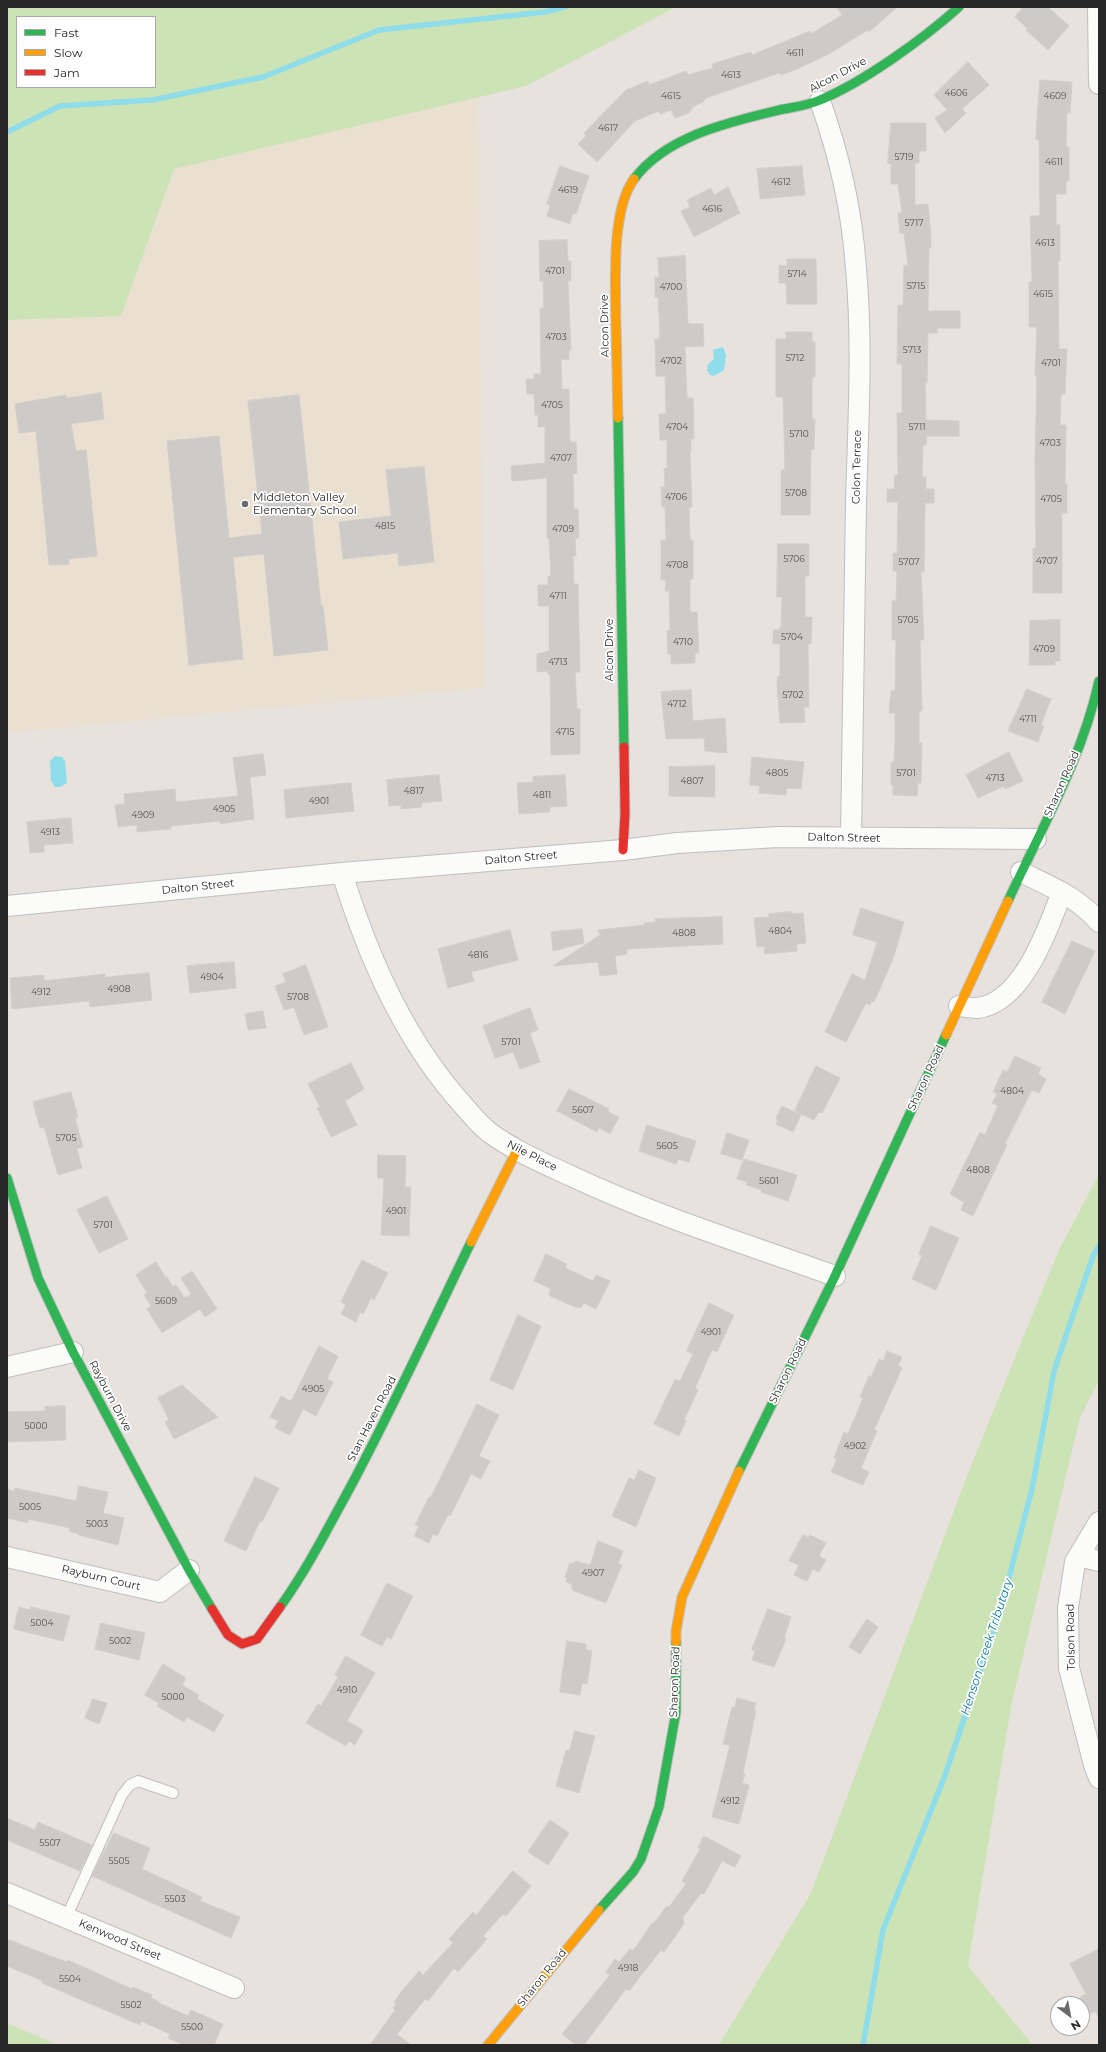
<!DOCTYPE html>
<html>
<head>
<meta charset="utf-8">
<style>
	body { margin:0 }
	#map { position:relative; width:1106px; height:2052px; overflow:hidden; background:#e7e2dd; font-family:Montserrat,sans-serif }
	canvas { display:block }
	.frame { position:absolute; inset:0; border:8px solid #282828; pointer-events:none }
	.legend { position:absolute; left:16px; top:16px; width:140px; height:72px; box-sizing:border-box; background:#fff; border:1px solid #a9a9a9; margin:0; padding:5px 7px; list-style:none; font-size:12px; color:#282828 }
	.legend li { display:flex; align-items:center; gap:8px; height:20px }
	.legend b { width:20px; border:1px solid #a9a9a9 }
	.north { position:absolute; left:1050px; top:1996px; width:40px; height:40px; box-sizing:border-box; background:#fff; border:1px solid #a9a9a9; border-radius:50%; rotate:148deg; font-size:11px; font-weight:700; line-height:16px; text-align:center; color:#282828 }
	.north::after { content:''; display:block; margin:auto; width:14px; height:18px; background:#6b6967; clip-path:polygon(50% 0,100% 100%,50% 72%,0 100%) }
</style>
</head>
<body>
<div id="map">
<canvas width="1106" height="2052"></canvas>
<div class="frame"></div>
<ul class="legend">
<li><b style="height:5px;background:#30b455"></b>Fast</li>
<li><b style="height:5px;background:#ff9f0a"></b>Slow</li>
<li><b style="height:5px;background:#e5322d"></b>Jam</li>
</ul>
<div class="north">N</div>
</div>
<script>
const ctx = document.querySelector('canvas').getContext('2d');
ctx.lineJoin = 'round';
function fillPath(path, color) { ctx.fillStyle = color; ctx.fill(path, 'evenodd'); }
function stroke(path, color, width, dash) { ctx.strokeStyle = color; ctx.lineWidth = width; ctx.lineCap = dash ? 'butt' : 'round'; ctx.setLineDash(dash || []); ctx.stroke(path); }
function drawText(font, color, halo, rows, align = 'center') {
  ctx.font = font + ' Montserrat,sans-serif'; ctx.lineWidth = 3.5; ctx.setLineDash([]); ctx.textBaseline = 'middle'; ctx.strokeStyle = halo; ctx.fillStyle = color; for (const [text, x, y, turn = 0] of rows) {
    ctx.save(); ctx.translate(x, y); ctx.rotate((+turn || 0) * Math.PI / 180); ctx.textAlign = isNaN(turn) ? turn : align; if (halo) ctx.strokeText(text, 0, 0); ctx.fillText(text, 0, 0); ctx.restore();
  }
}
fillPath(new Path2D(`
	M478,97L484,688L7,733V320L121,316L174,169Z`), '#eae0d1');
fillPath(new Path2D(`
	M7,7H676L526,86L174,169L121,316L7,320ZM17,17H155V87H17Z
	M1099,1174V1380L1080,1417L1012,1702L968,1966L1031,2043L1029,2045H719L811,1893L968,1473L1058,1252Z
	M7,2023L58,2045H7Z`), '#cce3b5');
fillPath(new Path2D(`
	M723,347L726,355L724,370L714,376L710,375L707,370L708,364L714,359L713,350Z
	M55,756L62,757L65,761L67,783L60,787H55L51,781L50,761Z`), '#8fdcea');
stroke(new Path2D(`
	M7,132L60,106L152,100L263,77L379,30L545,12L565,7
	M863,2045L883,1930L944,1778L999,1616L1032,1489L1054,1371L1093,1256L1099,1246`), '#8fdcea', 5.5);
const building = new Path2D(`
	M837,7H897L869,32L868,30L827,55L797,69L781,75L779,73L706,98L703,102L694,106L689,113L675,118L671,110L660,114L659,111L635,121L597,162L578,144L586,136L584,133L626,90L648,81L649,85L686,71L688,75L713,68L712,64L751,52L752,55L810,31L811,34L842,15Z
	M1023,7H1048L1069,26L1048,50L1026,30L1027,28L1015,17Z
	M968,62L989,85L962,109L966,113L945,133L935,118L947,110L934,95Z
	M1040,80L1072,82L1070,113H1067L1066,147H1069V181H1066V194H1056V225H1060V261H1058L1059,349H1067L1065,394H1061L1060,425H1066L1065,484H1067V513H1062V593H1033V548H1036L1035,461L1037,377L1035,376L1037,327H1029V282H1032L1030,216H1040L1039,140L1036,139Z
	M891,123H926V151H919V163H915V205L928,204L931,237V248H929L928,311H960V328H937V333H928L927,383H925L926,420L959,421V436H927L926,445H923L922,477H926V489H934V503H925L924,572H921L924,640H920L922,711H919V743H922L921,783H918L917,796L893,795V785H891V762H894L895,743V713H889L890,698L891,697V691H895L896,640H892V601H896L897,571H893V553H897L898,502H887V489H894L895,475H898L897,413H902V364H897L898,305H903L904,265L908,266L904,233H900L898,213H902L898,184H891V164H888Z
	M560,166L589,176L576,214L573,213L570,224L547,216L550,205L547,204Z
	M802,166L805,195L760,199L757,169Z
	M728,187L740,213L694,237L681,211L690,207L687,200L711,188L714,195Z
	M567,240L568,261H571V281H568L571,350H569V359L561,360L562,389H569L570,442H576L577,473L573,474L574,509H578L579,538H575L576,556H573L574,584H578L580,672H575L577,709H580V754L551,755L550,674H548V671L537,672V654L549,651V606H538V585H548V576H551L549,538H547V478L512,481L511,466L545,463V426L538,427V415H535L534,394H527L526,379H534V374H541L540,309L544,308L543,281H540L539,241Z
	M685,256L688,324H703L704,346L685,347L687,398H693L694,439H691V451H690L692,507H689L690,540H693V579H690V612H697L699,653H695V663L671,664V654H668L667,631L670,630L669,591H665L666,580H661V540H666L665,507H662L661,487H665L664,468H667V440H660L659,414H666L665,376H656L655,339H659L660,331L658,297H655V277H659L658,258Z
	M787,259H816L817,304H787L786,283H779V265L787,266Z
	M786,332H812V342H815V377H812V419H815L814,449H811L810,515H781V470H785L783,397H776V339H786Z
	M101,393L104,419L71,424L76,451L86,450L97,556L68,559L69,564L49,565L36,431L19,433L15,404L66,395L67,398Z
	M299,395L321,606H323L328,650L274,656L264,554L233,557L243,659L189,665L167,441L219,436L229,538L262,534L248,401Z
	M424,467L434,562L399,566L398,553L343,559L339,522L391,516L386,470Z
	M778,544H809V576H805V617H812L811,644H808L809,707H804L805,722L780,723L777,684L778,676H780V644H773V630H779L781,626L782,597H777Z
	M1060,620V661H1055V665H1029L1030,621Z
	M1027,689L1051,699L1041,725L1044,726L1038,742L1008,731Z
	M691,690L693,721L725,718L727,753L705,751L704,738L666,739L661,692Z
	M1009,752L1023,781L1005,789L1004,786L978,798L966,775Z
	M263,754L266,775L250,777L254,819L220,824V821L171,826V829L137,832V825L118,827L115,805L125,804L124,794L175,789L176,802L238,796L233,758Z
	M752,757L804,762L801,789L787,788L786,795L759,793L760,786L750,785Z
	M715,766V797L669,796V767Z
	M439,775L442,801L421,803L422,807L401,809V805L389,806L387,780Z
	M565,775L567,806L550,807V812L519,814L517,783L533,782V777Z
	M351,783L354,811L286,818L284,790Z
	M71,818L73,843L44,845V852L30,853L27,822Z
	M861,908L904,922L893,959L874,1002L871,1001L870,1005L866,1003L846,1042L825,1032L852,974L865,980L877,942L853,935Z
	M791,912L792,914L803,913L806,943L797,944V951L765,954L764,946L757,947L754,918L769,917V914Z
	M722,917L723,944L627,949V954L615,956L617,974L600,976L598,962L553,966L600,935L598,930L645,925L644,923L656,922L655,919Z
	M582,929L584,943L553,951L551,932Z
	M510,930L518,960L471,972L474,981L448,988L438,949Z
	M1072,941L1095,951L1065,1014L1042,1002Z
	M234,962L236,988L190,993L187,966Z
	M306,965L328,1027L304,1035L294,1007L284,1010L275,986L286,982L283,974Z
	M149,973L152,1000L90,1007L89,1001L12,1009L10,978L44,975V981L105,974V977Z
	M530,1008L538,1030L530,1033L540,1062L520,1069L513,1052L495,1058L483,1026Z
	M263,1011L266,1028L248,1030L245,1014Z
	M1015,1056L1041,1068L1038,1074L1046,1079L1039,1093L1032,1090L1005,1144L1007,1145L973,1216L961,1210L964,1202L950,1194L980,1132L985,1135L998,1105L992,1103L997,1094L993,1092L1003,1070L1007,1072Z
	M351,1063L364,1089L345,1101L357,1125L331,1137L317,1108L320,1107L308,1084Z
	M816,1066L840,1078L822,1113L819,1112L814,1120L795,1111Z
	M569,1089L609,1109L608,1112L619,1117L610,1134L599,1128L597,1132L557,1111Z
	M71,1092L78,1117L75,1118L83,1147L77,1149L82,1168L58,1175L44,1127L40,1128L33,1102Z
	M782,1106L801,1115L793,1132L776,1124L778,1120L776,1119Z
	M647,1125L696,1141L689,1162L678,1159L676,1164L639,1151Z
	M727,1133L749,1140L742,1160L721,1154Z
	M378,1155L406,1156L405,1187H411L409,1236L381,1235L384,1178H378Z
	M744,1159L797,1175L788,1201L761,1192L762,1190L746,1185L747,1182L737,1179Z
	M107,1196L128,1239L99,1253L77,1210Z
	M931,1226L959,1238L936,1290L912,1279L922,1256L919,1254Z
	M546,1254L567,1264L565,1268L593,1281L596,1275L610,1281L596,1309L584,1303L581,1308L578,1307L577,1308L550,1296L549,1294L551,1289L534,1281Z
	M362,1260L388,1273L374,1300L371,1298L363,1314L360,1312L356,1322L341,1314L346,1305L341,1302Z
	M156,1262L166,1278L167,1277L173,1287L176,1285L185,1298L191,1294L181,1278L192,1271L217,1309L205,1317L200,1309L162,1333L147,1309L151,1306L144,1295L147,1293L136,1275Z
	M709,1303L734,1315L717,1352L712,1350L695,1388L698,1390L684,1420L686,1421L679,1436L654,1424L675,1379L680,1381L693,1354L687,1351Z
	M518,1315L541,1326L513,1390L490,1380Z
	M319,1346L338,1356L327,1379L333,1382L316,1416L303,1409L290,1435L275,1428L278,1421L270,1417L281,1396L291,1401Z
	M887,1351L902,1357L898,1366L902,1368L874,1430L877,1431L861,1468L869,1472L863,1485L831,1472L837,1459L834,1458L844,1432L848,1434L863,1398L860,1397L869,1376L871,1377L879,1359L883,1361Z
	M182,1385L218,1417L174,1439L165,1422L169,1420L158,1398Z
	M477,1404L499,1415L479,1456L490,1461L481,1479L471,1474L450,1516L448,1515L437,1536L433,1534L429,1543L414,1536L419,1526L415,1525L429,1497L430,1498L436,1487Z
	M65,1406L66,1440L7,1442V1412L45,1411V1407Z
	M639,1470L656,1478L636,1527L612,1516L629,1478L634,1480Z
	M255,1477L279,1488L262,1522L260,1521L246,1551L224,1541Z
	M79,1486L108,1492L103,1513L124,1518L118,1545L79,1535V1534L69,1531L70,1528L28,1519V1523L7,1518V1489L14,1491L15,1488L76,1501Z
	M803,1535L808,1537L810,1535L826,1543L819,1556L826,1560L819,1572L813,1569L807,1581L794,1575L799,1565L789,1561Z
	M598,1541L623,1551L618,1564L622,1565L606,1603L572,1590V1584L566,1582L567,1578L565,1577L570,1563L573,1564L575,1561L590,1565Z
	M387,1583L413,1596L391,1639L387,1637L382,1646L361,1635Z
	M19,1607L30,1610L31,1607L70,1616L63,1641L14,1629Z
	M768,1609L791,1617L784,1638L786,1639L774,1667L752,1660L755,1651L752,1650Z
	M867,1619L878,1627L860,1654L849,1647Z
	M101,1623L145,1633L139,1660L95,1649Z
	M567,1641L586,1644V1649L592,1651L587,1684L582,1683L580,1695L560,1692Z
	M346,1656L375,1673L347,1721L363,1730L355,1745L349,1741L346,1746L306,1723L318,1704L321,1706L338,1677L335,1675Z
	M163,1664L186,1678L182,1685L199,1695L197,1699L224,1715L214,1732L187,1717L184,1722L157,1706L159,1703L145,1695Z
	M737,1698L756,1703L754,1711H756L743,1773L745,1774L742,1783L749,1785L739,1824L712,1817L730,1745L723,1744L732,1707H735Z
	M93,1699L107,1703L99,1724L85,1718Z
	M575,1731L595,1736L579,1793L556,1786L566,1750L569,1751Z
	M7,1818L35,1830L38,1822L92,1845L80,1871L7,1840Z
	M550,1820L569,1833L548,1865L528,1852Z
	M114,1833L150,1848L142,1869L202,1897L200,1901L240,1917L231,1938L92,1876Z
	M704,1836L741,1856L735,1867L722,1861L704,1894L701,1893L683,1917L684,1924L664,1952L661,1950L629,1991L626,1989L584,2045H576L562,2034L610,1975L606,1972L615,1959L619,1962L630,1949L633,1951L652,1923L653,1924L667,1906L669,1907L686,1884L682,1881L700,1849L698,1848Z
	M513,1871L531,1886L506,1916L503,1914L483,1936L487,1939L458,1972L454,1968L428,2001L425,1999L397,2034L411,2045H370L395,2010L393,2008L396,2004L394,2002L402,1991L419,1971L423,1975L453,1943L449,1939L473,1912L476,1915Z
	M7,1939L53,1957L67,1962L68,1960L132,1989L133,1987L152,1995L151,1998L159,2002V2003L188,2016L191,2010L223,2024L214,2045H184L168,2038L170,2034L141,2021L140,2025L42,1983L43,1981L7,1966Z
	M1099,1949V2018L1095,2011L1089,2014L1080,1997L1086,1994L1070,1964Z`);
fillPath(building, '#cecac7');
stroke(building, '#d2cec9', 1);
const lane = new Path2D(`
	M66,1918L122,1795L130,1785L138,1781L173,1793`);
const street = new Path2D(`
	M1098,7L1099,84
	M820,101C839,154 852,211 856,268C863,346 858,425 856,503C854,615 853,727 851,838
	M1021,872C1049,886 1078,897 1099,922
	M342,873C367,953 400,1031 455,1096C466,1108 477,1123 490,1133C515,1151 543,1163 571,1176C656,1216 746,1244 835,1276
	M7,906L342,873L623,850L677,843L778,837L1036,839
	M959,1006C965,1007 972,1008 977,1008C1023,1003 1048,928 1062,892
	M7,1367L73,1352
	M1099,1522L1075,1562L1068,1608L1069,1668L1094,1765L1099,1778
	M1079,1556L1099,1561
	M7,1557L160,1592L189,1570
	M7,1893L234,1988`);
const fast = new Path2D(`
	M634,179C666,136 729,122 779,110C793,107 807,106 820,100C864,82 923,39 959,7
	M618,418L624,747
	M1008,901C1041,829 1082,759 1099,681
	M7,1178L38,1278L73,1352L189,1570L212,1609
	M739,1471L835,1276L946,1035
	M280,1607C308,1568 329,1526 352,1484C394,1405 432,1323 471,1242
	M599,1910L633,1872L641,1859L659,1807L676,1712V1642`);
const slow = new Path2D(`
	M618,418C617,388 617,357 616,327C616,287 610,212 634,179
	M946,1035L1008,901
	M471,1242L517,1150
	M676,1642V1631L682,1597L739,1471
	M488,2045L599,1910`);
const jam = new Path2D(`
	M623,850L625,814L624,747
	M212,1609L228,1635L242,1644L257,1639L280,1607`);
stroke(lane, '#c0bfbf', 12);
stroke(street, '#c0bfbf', 22);
stroke(fast, '#c0bfbf', 11);
stroke(slow, '#c0bfbf', 11);
stroke(jam, '#c0bfbf', 11);
stroke(lane, '#fbfbfa', 10);
stroke(street, '#fbfbfa', 20);
stroke(fast, '#30b455', 9);
stroke(slow, '#ff9f0a', 9);
stroke(jam, '#e5322d', 9);
for (const [x, y, r, color] of [
	[245,504,4,"#6b6967"]
]) { const dot = new Path2D(); dot.arc(x, y, r, 0, 2 * Math.PI); ctx.fillStyle = color; ctx.fill(dot); stroke(dot, '#fff', 1.5); }
drawText('9px', '#525150', null, [
	["4611",795,53],
	["4613",731,75],
	["4606",956,93],
	["4615",671,96],
	["4609",1055,96],
	["4617",608,128],
	["5719",904,157],
	["4611",1054,162],
	["4612",781,182],
	["4619",568,190],
	["4616",712,209],
	["5717",914,223],
	["4613",1045,243],
	["4701",555,271],
	["5714",797,274],
	["5715",916,286],
	["4700",671,287],
	["4615",1043,294],
	["4703",556,337],
	["5713",912,350],
	["5712",795,358],
	["4702",671,361],
	["4701",1051,363],
	["4705",552,405],
	["4704",677,427],
	["5711",917,427],
	["5710",799,434],
	["4703",1050,443],
	["4707",561,458],
	["5708",796,493],
	["4706",676,497],
	["4705",1051,499],
	["4815",385,526],
	["4709",563,529],
	["5706",794,559],
	["4707",1047,561],
	["5707",909,562],
	["4708",677,565],
	["4711",558,596],
	["5705",908,620],
	["5704",792,637],
	["4710",683,642],
	["4709",1044,649],
	["4713",558,662],
	["5702",793,695],
	["4712",677,704],
	["4711",1028,719],
	["4715",565,732],
	["4805",777,773],
	["5701",906,773],
	["4713",995,778],
	["4807",692,781],
	["4817",414,791],
	["4811",542,795],
	["4901",319,801],
	["4905",224,809],
	["4909",143,815],
	["4913",50,832],
	["4804",780,931],
	["4808",684,933],
	["4816",478,955],
	["4904",212,977],
	["4908",119,989],
	["4912",41,992],
	["5708",298,997],
	["5701",511,1042],
	["4804",1012,1091],
	["5607",583,1110],
	["5705",66,1138],
	["5605",667,1146],
	["4808",978,1170],
	["5601",769,1181],
	["4901",396,1211],
	["5701",103,1225],
	["5609",166,1301],
	["4901",711,1332],
	["4905",313,1389],
	["5000",36,1426],
	["4902",855,1446],
	["5005",30,1507],
	["5003",97,1524],
	["4907",593,1573],
	["5004",42,1623],
	["5002",120,1641],
	["4910",347,1690],
	["5000",173,1697],
	["4912",730,1801],
	["5507",50,1843],
	["5505",119,1861],
	["5503",175,1899],
	["4918",628,1968],
	["5504",70,1979],
	["5502",131,2005],
	["5500",192,2027]
]);
drawText('11px', '#282828', '#fff', [
	["Alcon Drive",838,75,-28],
	["Alcon Drive",605,326,-91],
	["Colon Terrace",857,467,-89],
	["Alcon Drive",610,650,-90],
	["Sharon Road",1062,784,-66],
	["Dalton Street",844,838,1],
	["Dalton Street",521,858,-5],
	["Dalton Street",198,887,-6],
	["Sharon Road",926,1078,-65],
	["Nile Place",532,1156,27],
	["Sharon Road",788,1371,-64],
	["Rayburn Drive",110,1396,62],
	["Stan Haven Road",372,1419,-63],
	["Rayburn Court",101,1578,13],
	["Tolson Road",1071,1637,-91],
	["Sharon Road",675,1682,-88],
	["Kenwood Street",120,1940,23],
	["Sharon Road",542,1978,-51]
]);
drawText('11px', '#282828', '#fff', [
	["Middleton Valley",253,498],
	["Elementary School",253,511]
], 'left');
drawText('italic 12px', '#0b7699', '#fff', [
	["Henson Creek Tributary",987,1647,-72]
]);
</script>
</body>
</html>
